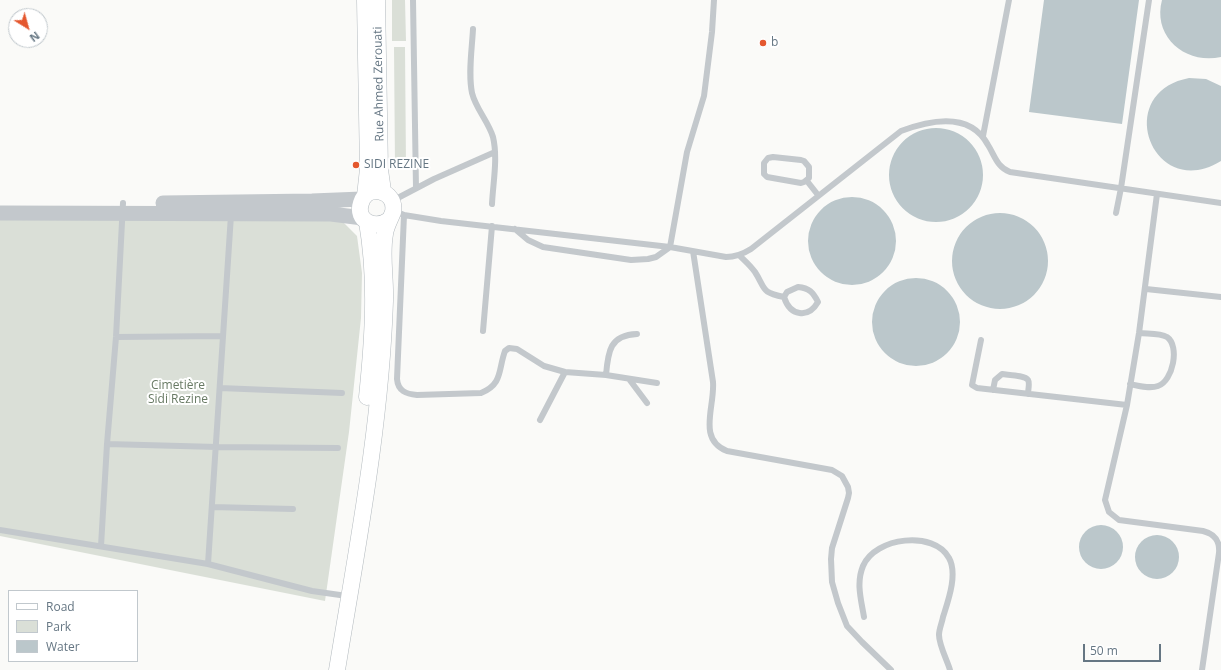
<!DOCTYPE html>
<html>
<head>
<meta charset="utf-8">
<style>
	body { margin:0 }
	#map { position:relative; width:1221px; height:670px; overflow:hidden; background:#fafaf8; font-family:"Open Sans",sans-serif }
	canvas { display:block }
	.legend { position:absolute; left:8px; top:590px; width:130px; height:72px; box-sizing:border-box; background:#fff; border:1px solid #c1c8cd; margin:0; padding:5px 7px; list-style:none; font-size:12px; color:#657683 }
	.legend li { display:flex; align-items:center; gap:8px; height:20px }
	.legend b { width:20px; border:1px solid #c1c8cd }
	.north { position:absolute; left:8px; top:8px; width:40px; height:40px; box-sizing:border-box; background:#fff; border:1px solid #c1c8cd; border-radius:50%; rotate:143deg; font-size:11px; font-weight:700; line-height:16px; text-align:center; color:#657683 }
	.north::after { content:''; display:block; margin:auto; width:14px; height:18px; background:#e4572e; clip-path:polygon(50% 0,100% 100%,50% 72%,0 100%) }
	.scale { position:absolute; left:1083px; top:644px; width:78px; height:18px; box-sizing:border-box; border:2px solid #657683; border-top:0; padding-left:5px; font-size:12px; line-height:14px; white-space:nowrap; color:#657683; -webkit-text-stroke:3px #fff; paint-order:stroke }
</style>
</head>
<body>
<div id="map">
<canvas width="1221" height="670"></canvas>
<ul class="legend">
<li><b style="height:5px;background:#fff"></b>Road</li>
<li><b style="height:11px;background:#dadfd7"></b>Park</li>
<li><b style="height:11px;background:#bbc7cb"></b>Water</li>
</ul>
<div class="north">N</div>
<div class="scale">50 m</div>
</div>
<script>
const ctx = document.querySelector('canvas').getContext('2d');
ctx.lineJoin = 'round';
function fillPath(path, color) { ctx.fillStyle = color; ctx.fill(path, 'evenodd'); }
function stroke(path, color, width, dash) { ctx.strokeStyle = color; ctx.lineWidth = width; ctx.lineCap = dash ? 'butt' : 'round'; ctx.setLineDash(dash || []); ctx.stroke(path); }
function drawText(font, color, halo, rows, align = 'center') {
  ctx.font = font + ' "Open Sans",sans-serif'; ctx.lineWidth = 4; ctx.setLineDash([]); ctx.textBaseline = 'middle'; ctx.strokeStyle = halo; ctx.fillStyle = color; for (const [text, x, y, turn = 0] of rows) {
    ctx.save(); ctx.translate(x, y); ctx.rotate((+turn || 0) * Math.PI / 180); ctx.textAlign = isNaN(turn) ? turn : align; if (halo) ctx.strokeText(text, 0, 0); ctx.fillText(text, 0, 0); ctx.restore();
  }
}
fillPath(new Path2D(`
	M392,0H405L406,41H392Z
	M394,47H405L406,167H395Z
	M0,216L341,220L357,236L362,273L361,318L349,432L325,601L0,536Z`), '#dadfd7');
fillPath(new Path2D(`
	M1044,0H1139L1122,124L1029,112Z
	M1162,0H1221V57C1186,65 1152,37 1162,0Z
	M1189,78L1206,79L1221,86V161C1153,203 1111,93 1189,78Z
	M889 175a47 47 0 1 1 94 0a47 47 0 1 1-94 0Z
	M808 241a44 44 0 1 1 88 0a44 44 0 1 1-88 0Z
	M952 261a48 48 0 1 1 96 0a48 48 0 1 1-96 0Z
	M872 322a44 44 0 1 1 88 0a44 44 0 1 1-88 0Z
	M1079 547a22 22 0 1 1 44 0a22 22 0 1 1-44 0Z
	M1135 557a22 22 0 1 1 44 0a22 22 0 1 1-44 0Z`), '#bbc7cb');
const secondary = new Path2D(`
	M377,0L380,170L383,191
	M365,196L368,169L365,0
	M367,222C377,280 373,339 367,397
	M337,670C357,548 381,425 385,301C386,279 381,256 385,234C386,226 391,218 393,212C397,190 367,183 361,203C355,221 375,230 389,220`);
stroke(secondary, '#b3babf', 17);
stroke(new Path2D(`
	M413,0L416,188
	M473,29C472,49 468,73 472,93C476,109 488,121 493,137C498,158 493,183 492,204
	M983,136L1009,0
	M773,157L801,160L804,161L809,167V178L804,182L801,183L767,177L764,174V163L768,158Z
	M807,181L818,195
	M1157,194L1139,333L1127,405L1105,500L1109,512L1119,520L1203,531C1215,534 1220,541 1219,553L1202,670
	M392,201L434,179L495,152
	M395,211L404,215L441,221L670,247L726,257C736,257 743,254 751,249L901,131C930,120 970,111 988,145C995,156 997,167 1010,172L1221,203
	M1116,213L1121,188L1149,0
	M404,215L397,379C398,391 406,394 417,395L481,393C503,384 498,370 505,351L509,348L517,349L544,366L565,372L606,375L657,383
	M515,229L528,240L543,247L631,260L648,259L656,257L670,247L687,152L704,96L712,32L714,0
	M693,251L713,382C715,407 697,439 727,451L832,470L842,476L848,487L849,493L848,498L832,548L831,559L832,582L838,603L847,626L862,642L891,670
	M739,255C745,261 750,265 755,272C766,289 760,292 784,297
	M798,287C809,288 813,292 818,302C808,319 790,316 784,297L787,292Z
	M1146,289L1221,297
	M483,331L492,226
	M116,337L223,336
	M981,340L972,385L977,388L1127,405
	M606,375C608,351 610,335 637,334
	M629,379L647,403
	M1130,384C1139,386 1150,389 1158,386C1173,381 1180,346 1167,337C1160,333 1148,334 1139,333
	M220,388L342,393
	M993,390L995,380L1002,374C1007,375 1025,375 1028,380C1030,383 1028,390 1028,394
	M540,420L565,372
	M107,444L217,447L338,448
	M212,507L293,509
	M0,530L208,564L312,591L340,595
	M101,546L107,444L116,337L123,203
	M208,564L231,215
	M864,617C861,599 856,583 863,566C875,537 934,530 949,558C958,574 948,601 943,617C942,623 939,629 939,635C939,645 947,660 950,670`), '#c3c8cc', 6);
stroke(new Path2D(`
	M163,203L312,201L362,199
	M0,213L331,214L363,218`), '#c3c8cc', 15);
stroke(secondary, '#fff', 16);
for (const [x, y, r, color] of [
	[763,43,4,"#e4572e"],
	[356,165,4,"#e4572e"]
]) { const dot = new Path2D(); dot.arc(x, y, r, 0, 2 * Math.PI); ctx.fillStyle = color; ctx.fill(dot); stroke(dot, '#fff', 1.5); }
drawText('12px', '#657683', '#fff', [
	["b",771,43],
	["SIDI REZINE",364,165]
], 'left');
drawText('12px', '#657683', '#fff', [
	["Rue Ahmed Zerouati",379,84,-91]
]);
drawText('12px', '#687a64', '#fff', [
	["Cimetière",178,386],
	["Sidi Rezine",178,400]
]);
</script>
</body>
</html>
